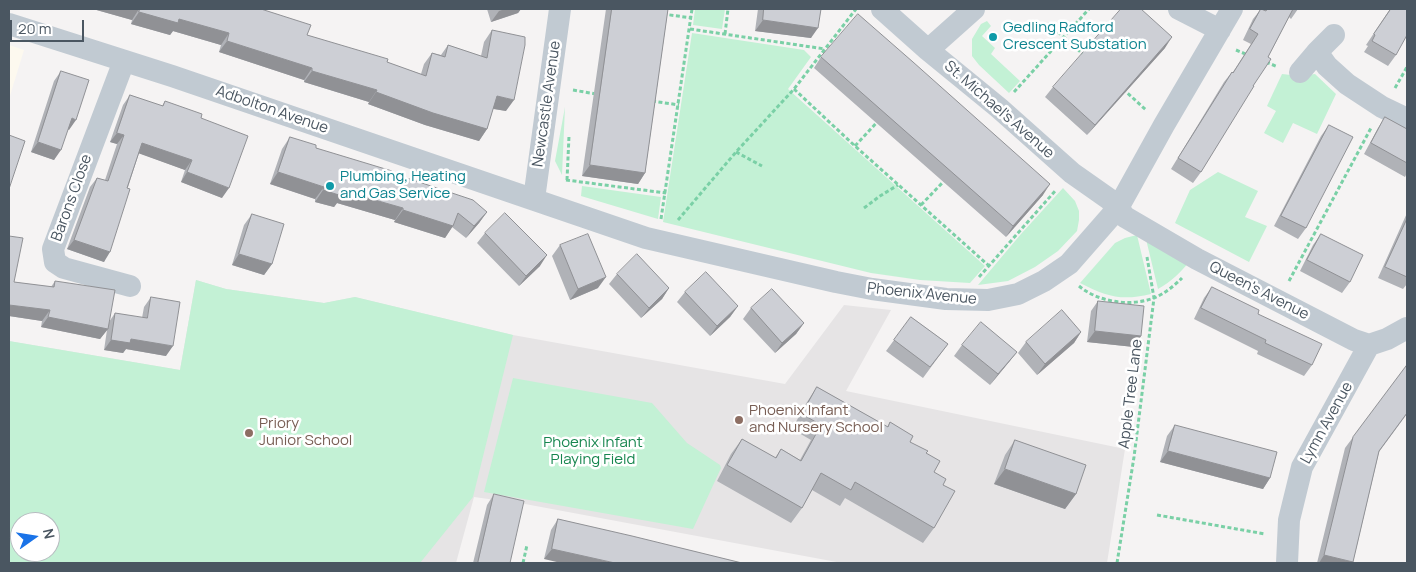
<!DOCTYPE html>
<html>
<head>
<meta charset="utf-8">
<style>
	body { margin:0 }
	#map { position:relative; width:1416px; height:572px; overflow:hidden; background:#f5f3f3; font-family:Manrope,sans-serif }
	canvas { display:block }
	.frame { position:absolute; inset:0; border:10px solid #4a5661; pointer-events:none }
	.north { position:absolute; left:10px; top:512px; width:50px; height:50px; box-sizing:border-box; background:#fff; border:1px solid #b7bbc0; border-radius:50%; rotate:77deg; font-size:14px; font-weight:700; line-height:20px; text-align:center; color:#4a5661 }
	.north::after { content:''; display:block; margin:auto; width:18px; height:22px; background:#1a73e8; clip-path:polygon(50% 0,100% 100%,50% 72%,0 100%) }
	.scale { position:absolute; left:10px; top:20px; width:74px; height:22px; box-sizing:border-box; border:2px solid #4a5661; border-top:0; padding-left:6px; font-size:15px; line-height:18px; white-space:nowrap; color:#4a5661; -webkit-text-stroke:4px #fff; paint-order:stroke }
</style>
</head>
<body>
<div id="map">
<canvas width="1416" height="572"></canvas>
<div class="frame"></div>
<div class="north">N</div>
<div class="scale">20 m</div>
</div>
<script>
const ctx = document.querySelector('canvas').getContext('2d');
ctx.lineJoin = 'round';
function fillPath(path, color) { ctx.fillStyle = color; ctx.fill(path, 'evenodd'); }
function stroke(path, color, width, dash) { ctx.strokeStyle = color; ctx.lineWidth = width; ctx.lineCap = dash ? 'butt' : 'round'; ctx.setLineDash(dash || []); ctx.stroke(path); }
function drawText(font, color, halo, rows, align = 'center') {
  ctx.font = font + ' Manrope,sans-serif'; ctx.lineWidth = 5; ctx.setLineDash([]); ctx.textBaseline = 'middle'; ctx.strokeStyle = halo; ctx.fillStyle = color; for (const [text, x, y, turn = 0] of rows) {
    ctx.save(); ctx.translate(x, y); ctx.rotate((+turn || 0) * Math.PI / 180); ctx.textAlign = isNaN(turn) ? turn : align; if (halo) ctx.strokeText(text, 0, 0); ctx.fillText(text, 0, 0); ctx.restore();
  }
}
fillPath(new Path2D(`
	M9,45L24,50L9,99Z`), '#fdf9ef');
fillPath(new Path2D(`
	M196,280L226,289L324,303L355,297L513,335L785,384L844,305L891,310L846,391L1125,449L1107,563H842L525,504L474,497L456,563H9V341L180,370ZM20,522H50V552H20Z`), '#e6e4e5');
fillPath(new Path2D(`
	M695,9H725L722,29L693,25Z
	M987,21L991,26L982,36L995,48L991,54L1020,81L1009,93L979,65L972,56V39L981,24Z
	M692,33L804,50L811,57L788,89L985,266L970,283L920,280L871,273L663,222Z
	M1282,74L1300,76L1315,74L1336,94L1317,134L1293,123L1283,143L1264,133L1276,111L1267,106Z
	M565,107L562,175L555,161Z
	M1218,172L1258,191L1245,217L1267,226L1249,262L1175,223L1190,190Z
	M582,186L661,197L658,219L581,196Z
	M1063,188L1075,201L1079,211V220L1077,231L1058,251L1035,267L1008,281L978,285L1021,234Z
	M1137,235L1151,294C1122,301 1107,297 1080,283L1115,243L1125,238Z
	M1145,235L1190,261C1180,273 1172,281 1158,289Z
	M196,280L226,289L324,303L355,297L513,335L473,497L420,563H9V341L180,370ZM20,522H50V552H20Z
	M513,378L652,403L687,443L720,465L721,468L693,529L484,492Z`), '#c3f1d5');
stroke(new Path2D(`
	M663,14L692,18
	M1048,23L1084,55
	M690,29L825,49
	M725,34L728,9
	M1236,50L1248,55
	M1266,62L1278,67
	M1395,88L1407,67
	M794,89L855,146L988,265
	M1123,89L1146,110
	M573,90L596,94
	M1014,92L1089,9
	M652,101L679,105
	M855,146L879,120
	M736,152L762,166
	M566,180L666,193
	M567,180L569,136
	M921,205L945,180
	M864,208L880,196L898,185
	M661,219L692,9
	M678,220L736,152L794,89L856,9
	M979,277L1056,190
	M1289,281L1371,128
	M1079,286C1098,302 1130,307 1154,298C1164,294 1174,286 1182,278
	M1157,515L1265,534
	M523,563L527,545
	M1117,563L1134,457L1154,298L1147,257`), '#7ad0a6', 3, [4, 2.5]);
stroke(new Path2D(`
	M882,9L928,50L999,108L1072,173L1109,199L1118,208L1125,217L1197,259L1354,340L1369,345L1387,339L1407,328
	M1179,9L1220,30
	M9,24L172,76L646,238L836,282L872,289L946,299L988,300L1018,294L1044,281L1069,264L1118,208L1164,125L1232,9
	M928,50L974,9
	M1317,52L1327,66L1347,84L1382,107L1407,119
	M124,61L53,249L55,262L64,268L130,286
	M1300,72L1317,52L1334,35
	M534,199L560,9
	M1287,563L1289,520L1302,467L1369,345`), '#c1cad2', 22);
fillPath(new Path2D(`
	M93,9H261L307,35L421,74L424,64L432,53L441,55L448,45L481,56L484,42L492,30L506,111L493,109L487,129L479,141L425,125L368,104L369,102L304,82V80L219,52L221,45L173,31L170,35L131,24L132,20Z
	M487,9H521L518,13L491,22Z
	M606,9H668L645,173L638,184L582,176Z
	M758,9H821L811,38L755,31Z
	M1261,9L1265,11L1266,9H1298L1291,19L1289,17L1253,86L1201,172L1193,183L1171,169L1224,82L1232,72H1233L1251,44L1243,40L1253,19Z
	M1390,9H1407L1396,55L1388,66L1364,52L1368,46L1366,45Z
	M1165,48L1087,135L1045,97L1053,87Z
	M821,57L1043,195L1006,237L814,68Z
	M61,71L69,130L68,129L54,160L31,152L54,81Z
	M130,95L162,106L165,101L201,118L222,198L181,182L185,170L139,153L104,262L67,249L90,187L97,178L105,180L117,144L110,142L123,105Z
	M1385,117L1407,129V173L1405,177L1364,154L1378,128Z
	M1329,125L1306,228L1298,239L1274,226L1321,136Z
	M290,137L316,148L487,212L479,223L466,238L452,227L445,238L394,222L395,220L337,203L334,207L315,202V199L270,184L282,149Z
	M1407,213V284L1403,289L1378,278Z
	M252,214L272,264L264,275L232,265L244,225Z
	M485,233L540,266L519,286L477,243Z
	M1321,234L1350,282L1342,293L1300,271L1313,245Z
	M9,236L14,282L51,287L55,281L109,322L115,313L142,318L144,307L151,297L166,356L126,349L123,353L104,350L107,330L100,339L41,327L42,321L9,316Z
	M560,245L598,288L570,300L552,256Z
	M617,274L669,288L662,299L641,318L609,284Z
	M1212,287L1258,314L1312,365L1304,376L1257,354L1258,351L1194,319L1204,298Z
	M685,292L738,306L730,317L710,336L677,302Z
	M1098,301L1141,336L1134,347L1087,342L1091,311Z
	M751,308L804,323L796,334L775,353L743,319Z
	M911,317L948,344L923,378L886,351Z
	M1081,332L1074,343L1037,375L1018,353L1026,342Z
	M962,345L1017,352L1009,362L990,385L954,356Z
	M1407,365V414L1379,452L1353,562L1352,563H1317L1345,448Z
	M817,387L887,427L890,422L910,442L926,453L934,472L943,485L934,528L923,543L845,498L840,506L812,490L802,508L791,523L717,481L731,454L742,439L775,458L781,449L800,460L811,440L792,429L807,402Z
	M1175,425L1270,478L1263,489L1160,462L1167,436Z
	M1015,440L1076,494L1065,509L994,484L1005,455Z
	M494,494L510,563H473L487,505Z
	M558,519L742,563L544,559L551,530Z`), '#b0b2b7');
fillPath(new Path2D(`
	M93,9H139L132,20Z
	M505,9H521L518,13L491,22L499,11Z
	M139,12L179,19L229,33L221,45L173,31L170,35L131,24Z
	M763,20L818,28L811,38L755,31Z
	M1172,37L1165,48L1087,135L1095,125Z
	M227,41L312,68L304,80L219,52Z
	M312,71L377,90L369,102L304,82Z
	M376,92L487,129L479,141L425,125L368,104Z
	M497,96L514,100L506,111L489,108Z
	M72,118L76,120L69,130L65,128Z
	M117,133L124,135L117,144L110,142Z
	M38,142L61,150L54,160L31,152Z
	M142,143L192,160L185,170L135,152Z
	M590,165L645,173L638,184L582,176Z
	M187,172L229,188L222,198L181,182Z
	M278,172L324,187L315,199L270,184Z
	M1050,184L1043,195L1006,237L1013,226Z
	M323,190L343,191L403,208L395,220L337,203L334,207L315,202Z
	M403,210L453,226L445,238L394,222Z
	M487,212L479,223L466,238L474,226Z
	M74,240L110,252L104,262L67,249Z
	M239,254L272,264L264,275L232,265Z
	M547,255L540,266L519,286L526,276Z
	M606,277L598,288L570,300L578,289Z
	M669,288L662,299L641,318L649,308Z
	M9,305L50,310L42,321L9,316Z
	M738,306L730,317L710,336L717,326Z
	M48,317L108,329L100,339L41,327Z
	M804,323L796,334L775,353L782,343Z
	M1095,331L1141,336L1134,347L1087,342Z
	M1081,332L1074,343L1037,375L1045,364Z
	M131,339L173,346L166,356L126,349L123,353L104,350L111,340Z
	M1017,352L1009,362L990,385L998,374Z
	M1168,451L1270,478L1263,489L1160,462Z
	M1005,469L1076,494L1065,509L994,484Z
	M552,549L615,563H561L544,559Z
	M1324,555L1353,562L1352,563H1319Z`), '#909195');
const building = new Path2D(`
	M140,9H261L311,25L307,35L388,59L387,62L426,76L432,53L445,57L448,45L487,58L492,30L525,37V45L514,100L497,96L487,129L433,113L376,92L377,90L312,71V68L227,41L229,33L179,19L178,23L139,12Z
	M612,9H668L645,173L590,165Z
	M764,9H821L818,28L763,20Z
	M1121,9H1141L1172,37L1095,125L1053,87Z
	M1261,9L1266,11L1267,9H1293L1268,57L1271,59L1253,86H1254L1201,172L1178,158L1232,72L1233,73L1258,34L1250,29Z
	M1391,9H1407V35L1396,55L1372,41L1375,35L1374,34Z
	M858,14L913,62L1050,184L1013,226L821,57Z
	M61,71L89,80L76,120L72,118L61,150L38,142Z
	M130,95L163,106L165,101L202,114L201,118L248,136L229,188L187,172L192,160L142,143L127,188L130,189L110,252L74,240L97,178L108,181L124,135L117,133Z
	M1385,117L1407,129V163L1371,143Z
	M1329,125L1353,137L1306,228L1281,216Z
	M9,135L25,141L9,189Z
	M290,137L316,145V148L392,171V173L473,200L487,212L474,226L458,213L453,226L403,210V208L343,191L342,196L323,190L324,187L278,172Z
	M505,213L547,255L526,276L485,233Z
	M252,214L284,224L272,264L239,254Z
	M1407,219V277L1385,267Z
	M588,234L606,277L578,289L560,245Z
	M1321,234L1363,255L1350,282L1307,260Z
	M9,236L23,238L14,282L54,287L55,281L115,290L108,329L48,317L50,310L9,305Z
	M637,254L669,288L649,308L617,274Z
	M706,272L738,306L717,326L685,292Z
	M1212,287L1259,310L1258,314L1322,344L1312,365L1265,343L1266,340L1201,308Z
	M772,289L804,323L782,343L751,308Z
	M151,297L180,302L173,346L131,339L130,343L111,340L115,313L147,318Z
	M1098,301L1144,306L1141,336L1095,331Z
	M1062,310L1081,332L1045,364L1026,342Z
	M911,317L948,344L930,367L894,340Z
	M981,322L1017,352L998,374L962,345Z
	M1407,365V413L1379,451L1353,562L1324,555L1353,437Z
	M817,387L888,427L890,422L913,436L910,442L928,451L926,453L940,461L934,472L946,479L943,485L955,491L934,528L855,482L851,490L821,473L802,508L727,465L742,439L776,458L781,449L801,461L821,425L802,414Z
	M1175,425L1277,452L1270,478L1168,451Z
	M1015,440L1086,465L1076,494L1005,469Z
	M494,494L524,501L510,563H478Z
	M558,519L632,536L742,563H615L552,549Z`);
fillPath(building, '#cdcfd5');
stroke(building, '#909195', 1);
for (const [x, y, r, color] of [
	[993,37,5,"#0f9aa8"],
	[330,186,5,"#0f9aa8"],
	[739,420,5,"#8d6e63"],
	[249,433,5,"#8d6e63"]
]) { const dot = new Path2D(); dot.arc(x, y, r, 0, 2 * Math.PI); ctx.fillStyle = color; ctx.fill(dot); stroke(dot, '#fff', 2); }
drawText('15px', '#0d838f', '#fff', [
	["Gedling Radford",1003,28],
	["Crescent Substation",1003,45],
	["Plumbing, Heating",340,177],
	["and Gas Service",340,194]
], 'left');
drawText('15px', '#4a5661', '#fff', [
	["Newcastle Avenue",547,104,-82],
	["Adbolton Avenue",272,110,19],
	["St. Michael's Avenue",999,110,41],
	["Barons Close",72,198,-70],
	["Queen's Avenue",1259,291,27],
	["Phoenix Avenue",922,294,6],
	["Apple Tree Lane",1131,394,-83],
	["Lymn Avenue",1327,423,-61]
]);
drawText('15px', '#785e54', '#fff', [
	["Phoenix Infant",749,411],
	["and Nursery School",749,428],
	["Priory",259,424],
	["Junior School",259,441]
], 'left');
drawText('15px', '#17864f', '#fff', [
	["Phoenix Infant",593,443],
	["Playing Field",593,460]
]);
</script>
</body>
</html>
